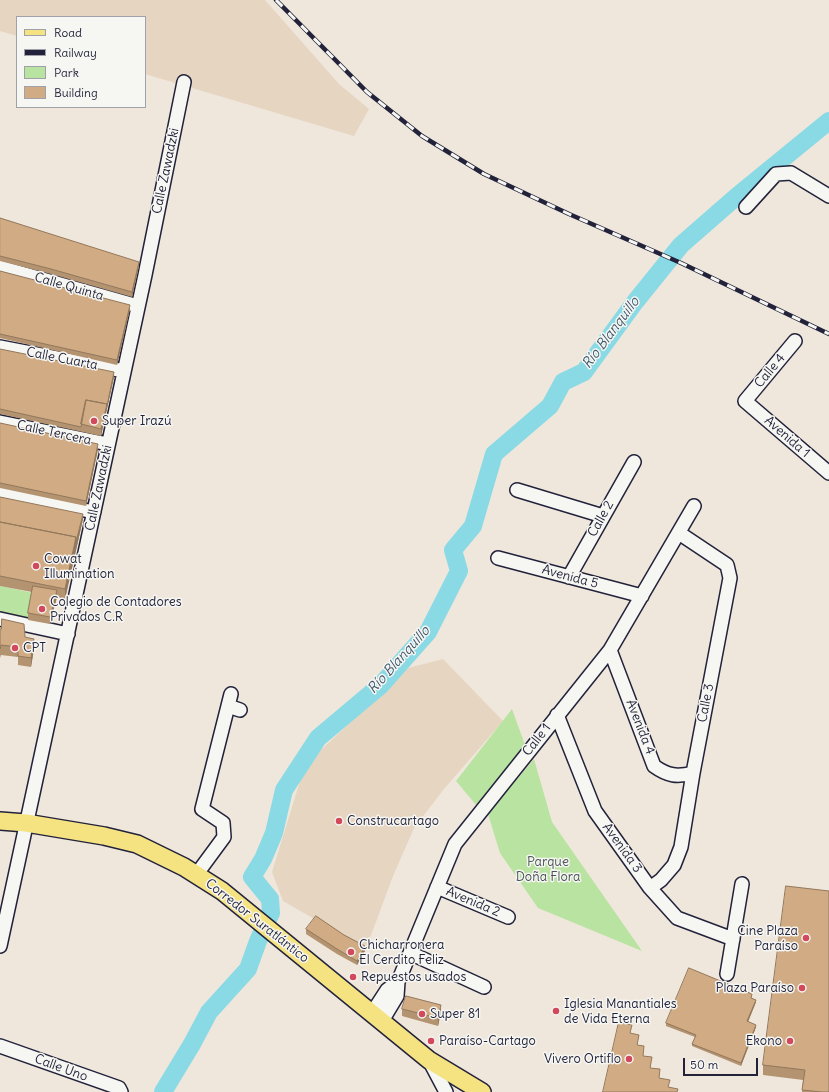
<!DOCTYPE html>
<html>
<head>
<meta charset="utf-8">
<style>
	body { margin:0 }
	#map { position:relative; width:829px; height:1092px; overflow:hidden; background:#efe7dc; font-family:Delius,sans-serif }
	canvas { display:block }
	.legend { position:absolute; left:16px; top:16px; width:130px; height:92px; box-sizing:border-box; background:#f6f6f2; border:1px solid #a1a1a9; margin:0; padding:5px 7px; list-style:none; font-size:12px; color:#22223b }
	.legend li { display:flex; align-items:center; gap:8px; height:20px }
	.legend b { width:20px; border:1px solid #a1a1a9 }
	.scale { position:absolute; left:683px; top:1058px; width:75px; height:18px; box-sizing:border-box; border:2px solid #22223b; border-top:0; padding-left:5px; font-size:12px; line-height:14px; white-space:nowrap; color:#22223b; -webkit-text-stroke:3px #f6f6f2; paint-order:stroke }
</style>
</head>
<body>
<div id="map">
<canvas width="829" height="1092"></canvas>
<ul class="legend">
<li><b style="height:5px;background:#f5e382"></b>Road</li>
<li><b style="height:5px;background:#22223b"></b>Railway</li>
<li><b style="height:11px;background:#b8e3a0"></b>Park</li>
<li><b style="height:11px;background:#d1ab83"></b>Building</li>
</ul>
<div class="scale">50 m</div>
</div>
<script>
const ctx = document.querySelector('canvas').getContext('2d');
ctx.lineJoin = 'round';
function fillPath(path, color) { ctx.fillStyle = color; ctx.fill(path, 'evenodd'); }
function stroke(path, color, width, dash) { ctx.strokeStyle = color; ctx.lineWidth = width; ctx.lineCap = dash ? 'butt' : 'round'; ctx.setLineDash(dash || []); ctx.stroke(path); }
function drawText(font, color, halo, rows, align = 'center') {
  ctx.font = font + ' Delius,sans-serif'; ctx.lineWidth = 3; ctx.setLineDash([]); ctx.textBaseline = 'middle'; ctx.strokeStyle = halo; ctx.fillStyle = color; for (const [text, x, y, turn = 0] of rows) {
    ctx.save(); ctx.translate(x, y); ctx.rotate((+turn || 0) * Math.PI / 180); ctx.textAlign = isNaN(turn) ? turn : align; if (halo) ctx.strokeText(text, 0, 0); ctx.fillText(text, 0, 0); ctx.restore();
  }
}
fillPath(new Path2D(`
	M0,0H265L339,84L369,109L354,136L145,74V17H17V36L0,31Z
	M443,659L503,721L444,789L414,828L393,876L367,946L330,931L316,920L283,901L272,872L305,765L408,668Z`), '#e6d5c1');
fillPath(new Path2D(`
	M0,586L33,593L28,620L0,615Z
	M512,709L525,745L477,806L456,781Z
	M534,759L552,822L642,951L538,908L500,853L488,814Z`), '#b8e3a0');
stroke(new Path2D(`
	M163,1092L192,1044L209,1012L248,969L258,941L271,913L270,899L252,877L263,859L274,833L284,790L318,738L381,685L428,632L459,571L453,550L473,526L494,454L550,406L563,382L584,372L635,302L681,245L736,197L829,121`), '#8adae5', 18);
const minor = new Path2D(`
	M746,207L776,174L791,173L829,196
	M0,267L138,306
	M795,341L745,401L829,473
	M0,347L124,371
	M0,422L108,444
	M517,490L603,516
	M0,493L94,512
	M498,558L642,596
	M569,577L634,462
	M0,619L68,634
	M610,650L654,766C668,776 677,777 693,773
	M228,706L240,710
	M557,715L595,811L650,888L677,918L733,939
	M196,875L224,837L223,823L202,809L231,694
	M437,887L508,917
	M650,888L661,880L674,865L681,847L693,773L730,578L727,565L679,533
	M0,946L145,275L184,82
	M410,953L484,987
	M727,974L742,884
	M372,1013L387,990L398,982
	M382,1021L397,996L398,982L455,844L610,650L694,506
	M0,1046L119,1088L121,1092
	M429,1060L446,1092`);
const major = new Path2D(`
	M0,821L26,823L104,836L137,844L184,867L222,891L429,1060L482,1092`);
stroke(minor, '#22223b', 16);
stroke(major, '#22223b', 20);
stroke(minor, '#f6f6f2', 13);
stroke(major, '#f5e382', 17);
const rail = new Path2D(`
	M276,0L367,92L422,136L484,174L569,214L681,263L829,334`);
stroke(rail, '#22223b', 4.5);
stroke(rail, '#f6f6f2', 3, [9]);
fillPath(new Path2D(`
	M0,218L139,266L132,297L51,274L0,261Z
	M0,271L130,309L117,365L0,338Z
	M0,349L114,377L101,436L0,414Z
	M0,423L98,449L86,506L0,488Z
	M0,497L83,519L65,599L57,597L50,624L28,620V613L32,592L0,586Z
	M0,629L25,637L34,649L31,667L18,665V657L1,655L0,658Z
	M829,891V1092H802L803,1080L763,1075V1065Z
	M306,929L365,951L357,965L337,954L306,934Z
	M752,998L756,1002L748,1022L756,1027L741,1066L692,1046V1044L695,1037L666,1026V1023Z
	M402,1009L441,1012L438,1026L402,1016Z`), '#b49371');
fillPath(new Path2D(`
	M139,262V266L132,297V292Z
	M130,305V309L117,365V360Z
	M114,372V377L101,436V429Z
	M98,444V449L86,506V501Z
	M83,514V519L65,599V589L76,537Z
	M57,590V597L50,624V617Z
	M34,639V649L31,667V658Z
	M365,946V951L357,965V961Z
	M756,1000V1002L747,1024V1021Z
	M441,1005V1012L438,1026V1018Z
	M756,1025V1027L741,1066V1063Z`), '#92785c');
const building = new Path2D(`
	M0,218L139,262L132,292L51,269L0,256Z
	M0,271L130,305L117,360L0,334Z
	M0,349L114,372L107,406V404L86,400L81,427L0,409Z
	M86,400L107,404L101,429L81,424Z
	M0,423L98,444L86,501L0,483Z
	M0,497L83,514L76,542V537L0,522Z
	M0,522L76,537L65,589L0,576Z
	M33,586L57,590L50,617L28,613Z
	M2,619L24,624L25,637L34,639L31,658L18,656V647L1,645L0,649V629H1Z
	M786,886L829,891V1092H822L802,1090L805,1070L763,1065Z
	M316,916L344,935L365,946L357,961L337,949L306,929Z
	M689,968L752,994L751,998L756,1000L747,1021L756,1025L741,1063L692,1044L696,1035L666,1023Z
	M406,996L441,1005L438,1018L402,1009Z
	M619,1022L632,1025L630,1033L639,1035L637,1045L644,1046L643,1056L652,1057L650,1068L660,1069L659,1078L670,1080L668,1087L678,1089L677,1092H603Z`);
fillPath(building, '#d1ab83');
stroke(building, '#92785c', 1);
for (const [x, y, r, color] of [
	[94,421,4,"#d1495b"],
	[36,566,4,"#d1495b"],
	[42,609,4,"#d1495b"],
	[15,648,4,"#d1495b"],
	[339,821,4,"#d1495b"],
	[806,938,4,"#d1495b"],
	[351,952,4,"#d1495b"],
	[353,977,4,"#d1495b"],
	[802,988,4,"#d1495b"],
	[556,1011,4,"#d1495b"],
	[422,1014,4,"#d1495b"],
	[431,1041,4,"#d1495b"],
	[790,1041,4,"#d1495b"],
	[629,1059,4,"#d1495b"]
]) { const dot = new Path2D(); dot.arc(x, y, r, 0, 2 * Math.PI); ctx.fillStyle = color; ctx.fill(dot); stroke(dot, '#f6f6f2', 1.5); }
drawText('13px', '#22223b', '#f6f6f2', [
	["Calle Zawadzki",166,171,-78],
	["Calle Quinta",69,287,16],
	["Calle Cuarta",62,359,11],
	["Calle 4",770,371,-50],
	["Calle Tercera",54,433,12],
	["Avenida 1",787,437,41],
	["Calle Zawadzki",99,488,-78],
	["Calle 2",601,519,-61],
	["Avenida 5",570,577,15],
	["Calle 3",706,703,-79],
	["Avenida 4",640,727,69],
	["Calle 1",537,740,-52],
	["Avenida 3",622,848,54],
	["Avenida 2",473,902,23],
	["Corredor Suratlántico",257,921,38],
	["Calle Uno",61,1068,20]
]);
drawText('13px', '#22223b', '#f6f6f2', [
	["Super Irazú",102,421],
	["Cowat",44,559],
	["Illumination",44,574],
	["Colegio de Contadores",50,602],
	["Privados C.R",50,617],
	["CPT",23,648],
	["Construcartago",347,821],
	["Cine Plaza",798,931,"right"],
	["Paraíso",798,946,"right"],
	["Chicharronera",359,945],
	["El Cerdito Feliz",359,960],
	["Repuestos usados",361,977],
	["Plaza Paraíso",794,988,"right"],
	["Iglesia Manantiales",564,1004],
	["de Vida Eterna",564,1019],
	["Super 81",430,1014],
	["Paraíso-Cartago",439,1041],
	["Ekono",782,1041,"right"],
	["Vivero Ortiflo",621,1059,"right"]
], 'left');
drawText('13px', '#485254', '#f6f6f2', [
	["Parque",548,862],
	["Doña Flora",548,877]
]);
drawText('italic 14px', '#41596e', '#f6f6f2', [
	["Río Blanquillo",611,333,-53],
	["Río Blanquillo",399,660,-48]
]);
</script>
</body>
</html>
